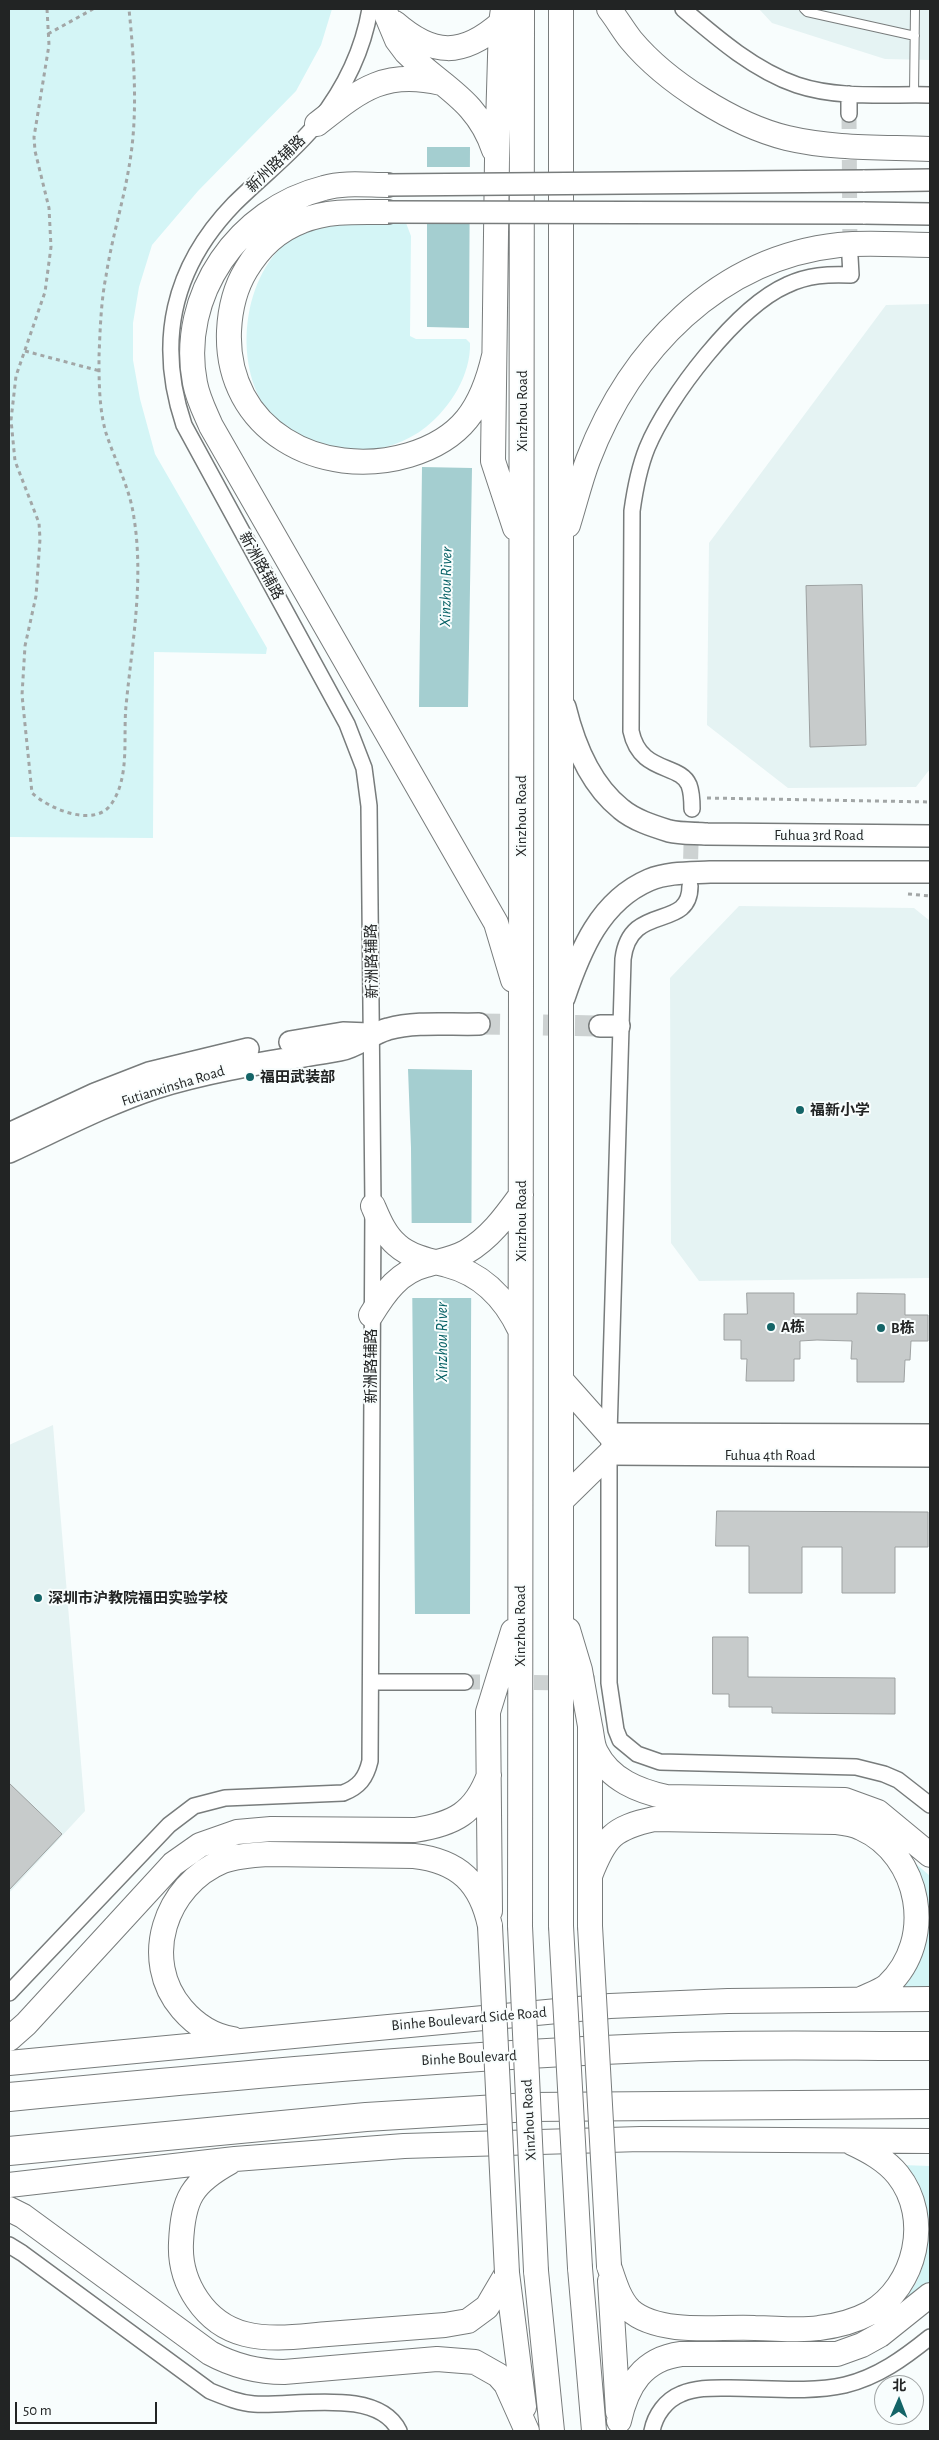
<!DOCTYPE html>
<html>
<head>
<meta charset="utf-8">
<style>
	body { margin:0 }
	#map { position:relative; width:939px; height:2440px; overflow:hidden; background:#f8fdfd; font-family:"Alegreya Sans","Noto Sans SC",sans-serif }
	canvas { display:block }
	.frame { position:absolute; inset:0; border:10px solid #222424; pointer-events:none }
	.north { position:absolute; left:874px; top:2375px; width:50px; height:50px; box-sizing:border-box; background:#f8fdfd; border:1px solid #a2a6a6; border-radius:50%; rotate:1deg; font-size:14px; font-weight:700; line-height:20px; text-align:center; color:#222424 }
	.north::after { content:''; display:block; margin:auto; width:18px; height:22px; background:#146467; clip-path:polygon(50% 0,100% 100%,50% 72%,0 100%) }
	.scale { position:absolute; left:15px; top:2402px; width:142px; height:22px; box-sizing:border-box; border:2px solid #222424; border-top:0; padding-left:6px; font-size:15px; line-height:18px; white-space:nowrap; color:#222424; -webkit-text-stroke:4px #f8fdfd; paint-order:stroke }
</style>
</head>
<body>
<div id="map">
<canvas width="939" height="2440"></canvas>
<div class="frame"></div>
<div class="north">北</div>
<div class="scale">50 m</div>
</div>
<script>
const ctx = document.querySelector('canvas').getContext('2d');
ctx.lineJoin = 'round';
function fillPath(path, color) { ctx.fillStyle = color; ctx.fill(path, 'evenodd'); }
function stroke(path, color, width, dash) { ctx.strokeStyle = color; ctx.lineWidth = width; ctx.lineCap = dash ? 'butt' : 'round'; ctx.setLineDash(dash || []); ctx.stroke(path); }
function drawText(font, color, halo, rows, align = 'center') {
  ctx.font = font + ' "Alegreya Sans","Noto Sans SC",sans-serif'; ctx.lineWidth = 4; ctx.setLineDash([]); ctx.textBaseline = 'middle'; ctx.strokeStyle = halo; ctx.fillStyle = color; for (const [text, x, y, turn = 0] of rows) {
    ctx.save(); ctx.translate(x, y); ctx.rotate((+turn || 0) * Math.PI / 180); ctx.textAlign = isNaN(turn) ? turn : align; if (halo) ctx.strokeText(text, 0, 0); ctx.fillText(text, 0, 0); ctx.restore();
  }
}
fillPath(new Path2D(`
	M759,9H930V60L885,59L772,23Z
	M930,304V769L916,787L788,788L707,725L709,543L886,305Z
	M739,906L914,908L930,921V1278L699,1281L671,1243L670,978Z
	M53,1425L85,1811L9,1893V1445Z`), '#e5f3f3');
fillPath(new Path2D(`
	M9,9H332L321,45L296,91L198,191L152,245L139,287L133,323V360L140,399L155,454L267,648L266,654L154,652L153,838L9,837Z
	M344,223H406L411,236L410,336L416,339H466L470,343C471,375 450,408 426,427C399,448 367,455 334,447C315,442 294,437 279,423C230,380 239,277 290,240C306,229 326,226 344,223Z
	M900,1850L930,1876V1992L902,1990C917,1967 929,1945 928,1917Z
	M902,2165L930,2166V2281L894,2315C901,2304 910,2294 916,2283C939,2236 920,2209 902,2165Z`), '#d4f5f6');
fillPath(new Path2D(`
	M427,147H470L469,328L427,327Z
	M422,467L472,468L468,707H419Z
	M408,1069L472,1070L470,1614H415L411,1148Z`), '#a4ced0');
fillPath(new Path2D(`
	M425,167H472V223H424Z
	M409,1223H474V1298H410Z`), '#f8fdfd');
const building = new Path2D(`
	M862,585L866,745L810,747L806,586Z
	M747,1293H794V1314H857V1293L905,1294V1315H928V1341H911L910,1360H905L904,1382H857V1359H851L852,1341L817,1340L800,1341V1359H794V1381H746L747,1359H741V1340H724V1314H747Z
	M717,1511L928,1512V1547H895V1593H842V1547H802V1593H749V1546H716Z
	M713,1637H748V1677L895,1678V1714L772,1713V1707H729V1694H713Z
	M9,1783L62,1834L9,1890Z`);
fillPath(building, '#c7cbcb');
stroke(building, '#9da1a1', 1);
stroke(new Path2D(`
	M849,114L850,253
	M690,882L692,809
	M465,1682L598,1683`), '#cdd2d2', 15, [15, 8]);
stroke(new Path2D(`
	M479,1024L600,1026`), '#cdd2d2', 21, [21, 11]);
const lane = new Path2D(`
	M804,9L807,12L915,36
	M914,95L915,9`);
const street = new Path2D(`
	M683,9C717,38 754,70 797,85C839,99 887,94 930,95
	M849,94V114
	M692,809C692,801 692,793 689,785C680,763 640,774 631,731L632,511C635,489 639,468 647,448C668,397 737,307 787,285C808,275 828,274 851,275L850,257
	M690,886C690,932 630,901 623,959L609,1434V1683L616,1730L620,1740L637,1754L660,1762L856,1767L884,1774L898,1780L930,1805
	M371,1682H465
	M9,1993L169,1825L194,1806L225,1798L343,1793C359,1787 366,1778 370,1761L373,1206L369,806L364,768L347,724L184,425C156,342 173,267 234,204C261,177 294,152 318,122C344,89 363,50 370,9
	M9,2245L22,2253L210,2391C225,2397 239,2403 254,2404C294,2407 378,2387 399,2431
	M652,2431C655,2415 666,2400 681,2394C697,2387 714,2388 730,2388C767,2388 809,2393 845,2385C878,2377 904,2358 930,2337`);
const secondary = new Path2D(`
	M863,181L930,180
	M863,213L930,214
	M565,707C574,744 591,785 621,809C634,820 653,826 669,831C681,834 695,833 707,834L930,836
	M564,998C580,951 600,901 649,880C668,872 690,873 710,872H930
	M600,1026H619
	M290,1042L343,1033L369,1034
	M9,1134L95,1094L149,1073L248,1049
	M9,1152C57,1130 104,1105 155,1088C216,1069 277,1061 340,1050C357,1047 372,1033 388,1029C417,1021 450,1025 479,1024
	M609,1434L930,1435
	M609,1454L930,1456`);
const primary = new Path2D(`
	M384,9L397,40L406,52C441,87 477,99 494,150
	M503,9L501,23L497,159L493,461L515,528
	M609,9C617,19 623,30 631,40C666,82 734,125 787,138C833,149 883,147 930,149
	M395,23C433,56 462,57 501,23
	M317,124C359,91 384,69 441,83
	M388,185C367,185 344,182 324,188C239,209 178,295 195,383C198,399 205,412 211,426L496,923L513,980
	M388,212C359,212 329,210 302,221C278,230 259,248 246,270C235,288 230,310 229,331C225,430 321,481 409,455C462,439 482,408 494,356
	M568,525C575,503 580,481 588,460C630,350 718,258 839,245C869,242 901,245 930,245
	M373,1206C379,1220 385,1235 397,1245C410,1257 431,1261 447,1265C482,1274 505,1298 520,1330
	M371,1315C385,1292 399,1272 426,1265C440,1261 453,1259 466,1252C490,1238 505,1217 521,1195
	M561,1380L609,1434
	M561,1501L609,1454
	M568,1630L580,1670L590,1726V1926
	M590,1726C592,1734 592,1745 596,1752C610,1780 639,1791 666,1797L845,1800L878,1812L930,1855
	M590,1876C605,1837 613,1828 654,1819L835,1822C843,1823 853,1824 861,1828C921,1855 936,1940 888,1985C881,1991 869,1995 861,1999
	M490,1911L488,1712L513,1631
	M520,1926L522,9
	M561,1926V9
	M9,2039L26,2024L173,1864L200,1845L237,1832L271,1829L415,1830C454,1824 475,1813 489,1775
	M233,2039C213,2036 195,2024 182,2009C140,1960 165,1885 223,1861C237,1856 252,1855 268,1854L414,1856C459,1861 481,1883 490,1926
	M9,2063L610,2006L728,2001L930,1999
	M230,2162C192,2183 183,2198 181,2243C179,2283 205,2324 245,2334C273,2341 301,2336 328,2334C367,2331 406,2328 445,2325L468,2321L487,2307L507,2273
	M9,2185L235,2159L404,2146L641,2139L930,2141
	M9,2209L23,2216L210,2353C234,2366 257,2372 284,2372L437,2359L475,2362L498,2375L506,2384L527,2431
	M609,2266C614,2281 619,2299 630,2310C642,2321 660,2325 676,2327C701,2330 729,2327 755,2328C776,2328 799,2331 819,2328C836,2326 855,2321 870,2313C916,2286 932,2218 898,2175C886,2160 869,2151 852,2143
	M580,2268L594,2431
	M536,2271L552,2431
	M507,2273L524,2407
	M610,2281L618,2412
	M619,2421C627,2385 643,2359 681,2354H837L862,2345L880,2335L930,2295`);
const highway = new Path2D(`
	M9,2097C230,2076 452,2055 675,2047C760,2044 845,2046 930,2046
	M9,2151L366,2117L530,2107L930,2104`);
stroke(lane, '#787c7c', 10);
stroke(street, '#787c7c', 18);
stroke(secondary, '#787c7c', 24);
stroke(primary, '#787c7c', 26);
stroke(highway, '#787c7c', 30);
stroke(new Path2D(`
	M47,9L49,45L34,137L35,151L49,208L51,247L45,292L16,376L11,420L15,461L39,523L40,539L36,596L25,646L22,695L32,793C49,809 96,829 112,803C130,776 123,737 126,706C132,644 144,581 134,518C130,488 115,461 106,433C99,409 99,381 99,357C100,331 101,301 106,276C112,237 124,200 130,161C138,111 134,59 129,9
	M48,34L93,9
	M25,351L100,371
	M707,798L930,802
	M908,894L930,896`), '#a2a6a6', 3, [4, 4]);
stroke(lane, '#fff', 8);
stroke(street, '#fff', 15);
stroke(secondary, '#fff', 21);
stroke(primary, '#fff', 24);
stroke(highway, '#fff', 28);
const secondaryBridge = new Path2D(`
	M388,185L863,181
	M388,212L863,213`);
const primaryBridge = new Path2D(`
	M490,1926L507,2273
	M520,1926L536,2271
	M561,1926L580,2268
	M590,1926L609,2266`);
stroke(secondaryBridge, '#787c7c', 24, []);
stroke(primaryBridge, '#787c7c', 26, []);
stroke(secondaryBridge, '#fff', 21);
stroke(primaryBridge, '#fff', 24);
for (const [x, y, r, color] of [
	[250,1077,5,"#146467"],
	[800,1110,5,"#146467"],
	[771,1327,5,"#146467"],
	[881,1328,5,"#146467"],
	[38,1598,5,"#146467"]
]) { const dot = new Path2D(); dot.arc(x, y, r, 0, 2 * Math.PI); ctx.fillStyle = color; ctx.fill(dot); stroke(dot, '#f8fdfd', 2); }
drawText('15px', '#222424', '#f8fdfd', [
	["新州路辅路",276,164,-44],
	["Xinzhou Road",522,411,-90],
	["新洲路辅路",261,566,61],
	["Xinzhou Road",521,816,-90],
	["Fuhua 3rd Road",819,835],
	["新洲路辅路",372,961,-91],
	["Futianxinsha Road",173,1086,-17],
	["Xinzhou Road",521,1221,-90],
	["新洲路辅路",371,1366,-90],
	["Fuhua 4th Road",770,1455],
	["Xinzhou Road",520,1626,-90],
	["Binhe Boulevard Side Road",469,2019,-5],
	["Binhe Boulevard",469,2058,-3],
	["Xinzhou Road",529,2120,-93]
]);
drawText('bold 15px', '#222424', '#f8fdfd', [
	["福田武装部",260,1077],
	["福新小学",810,1110],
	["A栋",781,1327],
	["B栋",891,1328],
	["深圳市沪教院福田实验学校",48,1598]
], 'left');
drawText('italic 16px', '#035f63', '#f8fdfd', [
	["Xinzhou River",446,587,-89],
	["Xinzhou River",442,1342,-90]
]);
</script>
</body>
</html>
